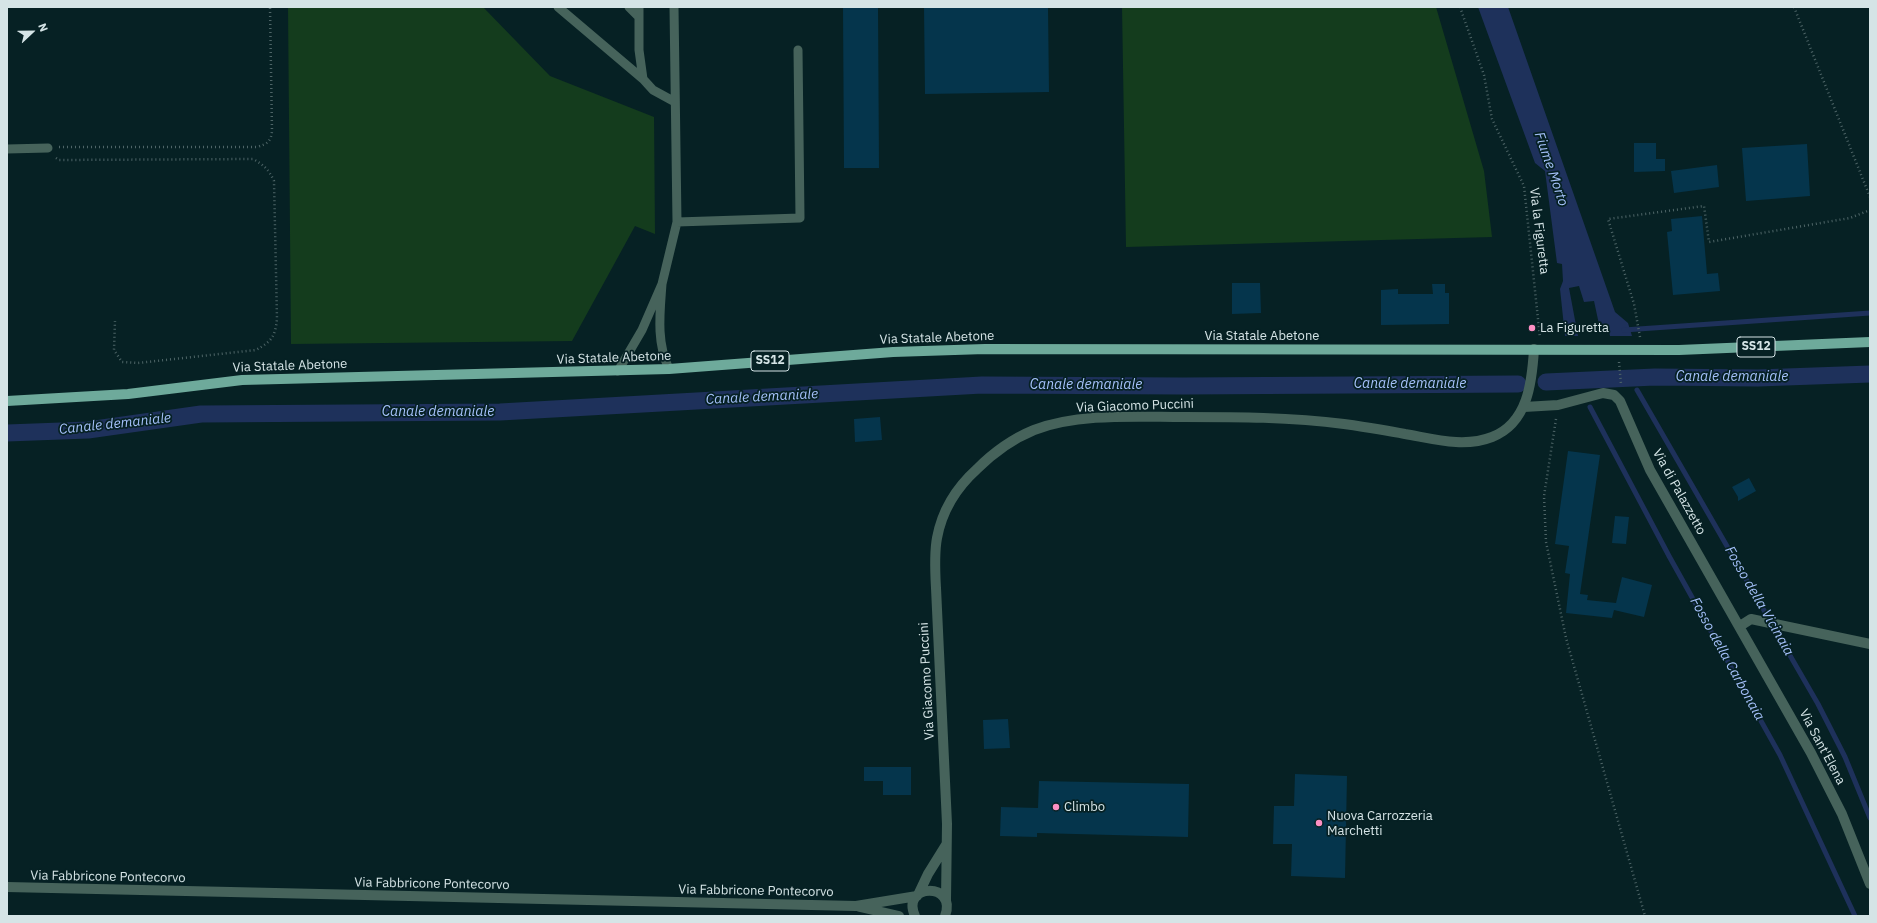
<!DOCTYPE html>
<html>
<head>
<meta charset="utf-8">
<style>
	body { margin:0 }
	#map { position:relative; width:1877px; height:923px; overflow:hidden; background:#062124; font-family:"IBM Plex Sans",sans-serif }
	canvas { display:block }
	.frame { position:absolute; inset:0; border:8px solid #d5e4e6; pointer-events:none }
	.north { position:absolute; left:12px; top:12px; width:40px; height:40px; -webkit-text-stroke:3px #062124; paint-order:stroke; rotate:68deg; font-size:11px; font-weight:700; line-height:16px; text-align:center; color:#d5e4e6 }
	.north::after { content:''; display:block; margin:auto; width:14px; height:18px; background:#d5e4e6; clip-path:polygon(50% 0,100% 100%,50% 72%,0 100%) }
</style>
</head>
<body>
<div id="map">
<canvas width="1877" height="923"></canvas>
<div class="frame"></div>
<div class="north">N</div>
</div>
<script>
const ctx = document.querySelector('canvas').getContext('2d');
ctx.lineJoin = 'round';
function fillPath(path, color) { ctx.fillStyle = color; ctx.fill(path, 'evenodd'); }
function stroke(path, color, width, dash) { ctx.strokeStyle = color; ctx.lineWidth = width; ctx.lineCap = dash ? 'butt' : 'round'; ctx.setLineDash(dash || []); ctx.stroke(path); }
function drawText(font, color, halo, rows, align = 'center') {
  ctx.font = font + ' "IBM Plex Sans",sans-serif'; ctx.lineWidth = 3.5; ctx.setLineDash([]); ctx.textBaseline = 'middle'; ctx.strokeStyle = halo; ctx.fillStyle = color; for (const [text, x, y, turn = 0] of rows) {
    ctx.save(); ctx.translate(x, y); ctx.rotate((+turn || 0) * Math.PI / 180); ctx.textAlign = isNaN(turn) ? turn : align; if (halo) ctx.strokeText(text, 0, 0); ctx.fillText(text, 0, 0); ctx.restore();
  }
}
fillPath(new Path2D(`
	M288,7H483L550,76L654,117L655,234L635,226L572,341L291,344Z
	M1122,7H1436L1484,171L1492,237L1126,247Z`), '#143c1d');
fillPath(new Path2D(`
	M1478,7H1508L1615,312L1628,323L1632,336H1610L1609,331L1600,329L1594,301L1584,302L1579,286L1569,288L1578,336H1565L1560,289L1563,281L1562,264L1557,263L1545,171L1535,163Z`), '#1e315b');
stroke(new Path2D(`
	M1624,330L1870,313
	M1637,390L1818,704L1845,757L1870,818
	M1590,407L1669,556L1780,755L1855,916`), '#1e315b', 5);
stroke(new Path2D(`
	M1546,382L1655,377L1758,378L1870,374
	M7,433L88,430L201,414L500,412L982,385L1183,386L1518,384`), '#1e315b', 17);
fillPath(new Path2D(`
	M843,7H878L879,168H844Z
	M924,7H1048L1049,92L925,94Z
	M1634,143H1656V159H1665V171L1634,172Z
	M1807,144L1810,196L1746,201L1742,148Z
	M1717,165L1719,187L1674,193L1671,171Z
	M1702,216L1707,274L1718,273L1720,291L1673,295L1667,232L1672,231L1671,219Z
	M1232,283H1260L1261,313L1232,314Z
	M1432,284H1445V293H1449V324L1381,325V290L1398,289V294H1433Z
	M880,417L882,440L855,442L854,419Z
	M1568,451L1600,455L1580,594L1588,595L1587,600L1616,603L1622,577L1652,585L1644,617L1614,610L1612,618L1566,613L1570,574L1565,573L1569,546L1555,544Z
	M1749,478L1756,491L1738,501V497L1732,487Z
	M1615,516L1629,517L1626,544L1612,543Z
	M1008,719L1010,748L984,749L983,720Z
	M864,767H911V795H883V781H864Z
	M1295,774L1347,776L1345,878L1291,876L1292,844H1273L1274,806H1294Z
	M1039,781L1189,784L1188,837L1037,833V837L1000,836L1001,807L1038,808Z`), '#05354c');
stroke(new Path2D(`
	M1460,7L1484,75L1492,119L1524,186L1540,338
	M1794,7L1870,197
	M59,147H257C267,144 271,142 272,131L270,7
	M56,158L59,160L253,159C264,165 269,170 274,181L277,319C275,337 272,341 256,350L138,363L122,362L114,350L115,321
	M1640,337L1634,304L1608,219L1704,206L1709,242L1850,218L1870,210
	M1619,362L1621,384
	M1556,419L1544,496L1546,542L1566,638L1645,916`), '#4e6567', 2.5, [1, 3]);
stroke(new Path2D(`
	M558,7L643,79L653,90L675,102
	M629,7L639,17
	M639,7V50L643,79
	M7,149L48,148
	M677,222L800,218L798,50
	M662,284L677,222L674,7
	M618,371L642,330L662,284C660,312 656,342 669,369`), '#46635b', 9);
stroke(new Path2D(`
	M1524,407L1558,405L1603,393L1614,395L1620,401L1650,470L1811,753L1842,814L1870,884
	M1740,626L1751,619L1870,644`), '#46635b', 10);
stroke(new Path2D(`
	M7,887L856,906L917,896
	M919,893L928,874L946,845
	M946,900L947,824L936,588C935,571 934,554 937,538C942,511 957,487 977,469C993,453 1012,439 1034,430C1078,413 1136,417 1183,417C1237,417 1290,417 1344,424C1365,427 1385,430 1405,434C1434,439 1464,448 1492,437C1528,423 1532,382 1534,349
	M860,907L899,916
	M915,916C900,883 958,882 945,916`), '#46635b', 10);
stroke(new Path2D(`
	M7,401L128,394L242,380L669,369L893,352L985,349L1679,350L1870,342`), '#6eaa9b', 10);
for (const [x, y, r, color] of [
	[1532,328,4,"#fc8fc3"],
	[1056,807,4,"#fc8fc3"],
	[1319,823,4,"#fc8fc3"]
]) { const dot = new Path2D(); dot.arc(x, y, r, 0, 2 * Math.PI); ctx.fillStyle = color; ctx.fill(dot); stroke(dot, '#062124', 1.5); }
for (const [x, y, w] of [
	[1756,347,38],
	[770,361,38]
]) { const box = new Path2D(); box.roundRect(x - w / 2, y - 10, w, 20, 3); ctx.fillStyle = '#062124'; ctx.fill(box); stroke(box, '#d5e4e6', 1); }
drawText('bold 12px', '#d5e4e6', null, [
	["SS12",1756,347],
	["SS12",770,361]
]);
drawText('13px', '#d5e4e6', '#062124', [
	["Via la Figuretta",1539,231,83],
	["Via Statale Abetone",1262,336],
	["Via Statale Abetone",937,338,-2],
	["Via Statale Abetone",614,358,-2],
	["Via Statale Abetone",290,366,-2],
	["Via Giacomo Puccini",1135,406,-2],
	["Via di Palazzetto",1679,492,61],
	["Via Giacomo Puccini",927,681,-93],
	["Via Sant'Elena",1822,747,62],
	["Via Fabbricone Pontecorvo",108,877,1],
	["Via Fabbricone Pontecorvo",432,884,1],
	["Via Fabbricone Pontecorvo",756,891,1]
]);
drawText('13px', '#d5e4e6', '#062124', [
	["La Figuretta",1540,328],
	["Climbo",1064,807],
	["Nuova Carrozzeria",1327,816],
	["Marchetti",1327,831]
], 'left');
drawText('italic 14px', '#a5c1fa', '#062124', [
	["Fiume Morto",1551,169,71],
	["Canale demaniale",1732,377],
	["Canale demaniale",1410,384],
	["Canale demaniale",1086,385],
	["Canale demaniale",762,397,-3],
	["Canale demaniale",438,412],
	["Canale demaniale",115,424,-6],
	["Fosso della Vicinaia",1759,601,60],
	["Fosso della Carbonaia",1727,659,61]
]);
</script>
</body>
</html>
